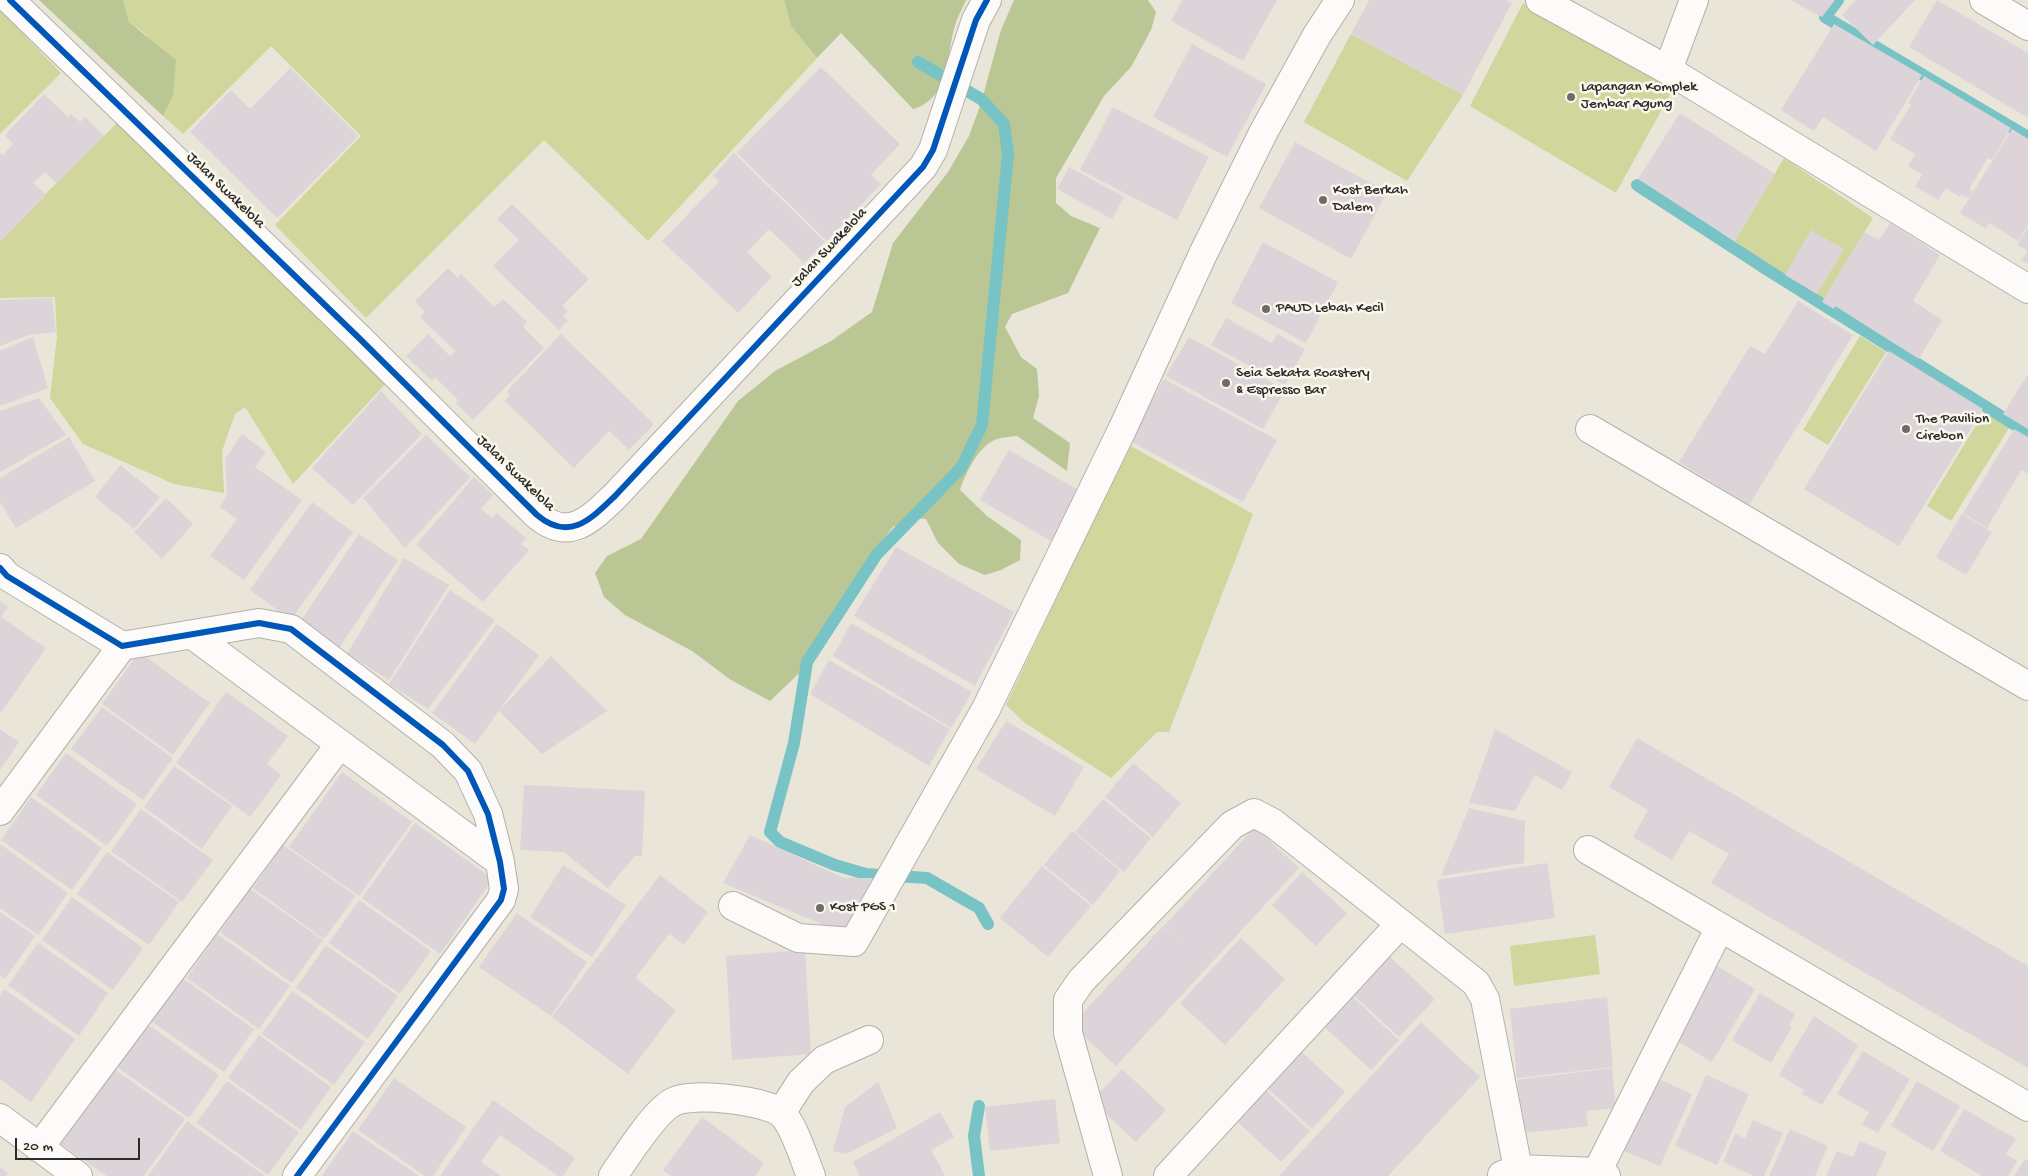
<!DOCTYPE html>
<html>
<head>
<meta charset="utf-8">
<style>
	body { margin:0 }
	#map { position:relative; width:2028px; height:1176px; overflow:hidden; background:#e9e5d8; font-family:"Gochi Hand",sans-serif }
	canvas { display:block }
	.scale { position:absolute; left:15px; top:1138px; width:125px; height:22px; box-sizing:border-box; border:2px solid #2b2b2b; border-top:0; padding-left:6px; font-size:15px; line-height:18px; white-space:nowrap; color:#2b2b2b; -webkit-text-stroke:4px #fbf7ec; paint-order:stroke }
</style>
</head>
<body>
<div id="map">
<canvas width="2028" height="1176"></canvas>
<div class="scale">20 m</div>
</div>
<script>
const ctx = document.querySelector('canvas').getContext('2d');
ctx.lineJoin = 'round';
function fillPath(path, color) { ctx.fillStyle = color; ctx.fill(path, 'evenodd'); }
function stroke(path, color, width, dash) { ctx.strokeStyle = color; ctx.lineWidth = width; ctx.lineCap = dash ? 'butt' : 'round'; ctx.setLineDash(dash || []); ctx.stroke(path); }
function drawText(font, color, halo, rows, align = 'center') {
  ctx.font = font + ' "Gochi Hand",sans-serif'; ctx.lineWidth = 5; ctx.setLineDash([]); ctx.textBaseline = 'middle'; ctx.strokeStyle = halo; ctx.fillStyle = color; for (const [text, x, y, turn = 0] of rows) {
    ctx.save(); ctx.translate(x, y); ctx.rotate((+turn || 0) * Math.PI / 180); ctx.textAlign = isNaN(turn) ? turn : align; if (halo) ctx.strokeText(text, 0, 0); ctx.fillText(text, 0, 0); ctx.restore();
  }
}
fillPath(new Path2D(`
	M123,0H784L791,26L817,58L648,241L544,140L366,318L275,225L361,136L271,46L183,134L163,116L173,95L147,35L129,22Z
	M1523,3L1673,89L1616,193L1470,106Z
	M0,10L61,73L0,134Z
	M1351,34L1463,95L1407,181L1304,122Z
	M118,122L387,382L293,484L245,407L235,414L222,451L224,493L174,484L83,444L50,398L57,337L55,297L0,298V239Z
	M1784,158L1873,218L1820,305L1735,241Z
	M1860,336L1886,352L1828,445L1803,430Z
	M1984,412L2009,428L1951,521L1927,506Z
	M1129,445L1253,514L1169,732H1157L1111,778L1025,723L1006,705Z
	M1595,935L1600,974L1514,986L1510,946Z`), '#d0d69c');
fillPath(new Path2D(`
	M39,0H123L129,22L176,60L173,95L163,116Z
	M784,0H966C963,7 959,14 956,22C946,51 951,99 913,109L841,33L817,58L791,26Z
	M1014,0H1148L1156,12L1151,30L1131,67L1104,96L1056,178V203L1071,216L1100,228L1068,293L1012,314L1005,327L1021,357L1037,369L1039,396L1033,418L1070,443L1067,471L1017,436C1011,437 1003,437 997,439C979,445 965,474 960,490L987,516L1021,540L1020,560L1001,570L985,575L959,564L938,543L926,519L914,518L893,527L873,552L812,661L770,701L731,680L692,651L625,615L604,597L595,573L607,556L641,539L738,401L775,371L831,341L872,312L893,243L948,172L969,136L981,103L1001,30Z`), '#bbc695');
stroke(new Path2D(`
	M1838,0L1825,17L2028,137
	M918,62L981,99L1004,124L1008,154L982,425L961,468L877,554L807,662L794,743L770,832L780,842L835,865L866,874L927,878L979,908L988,924
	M1637,185L1766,269L2028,433
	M979,1106L974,1136L979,1176`), '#77c3c5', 12);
fillPath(new Path2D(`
	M1182,0H1277L1243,61L1171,21Z
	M1369,0H1506L1512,3L1463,95L1351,34Z
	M1790,0H1835L1822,17Z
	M1856,0H1915L1873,45L1842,15Z
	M1937,0L2028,53V118L1909,47Z
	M1834,24L1922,75L1876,151L1823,117L1814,131L1781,110Z
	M1192,44L1266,84L1227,157L1153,117Z
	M821,67L900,144L871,175L881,184L827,241L737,153Z
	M290,68L358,136L277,218L190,132L231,90L250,109Z
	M1924,76L2011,128L1992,160L1988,158L1969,189L1973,191L1968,198L1961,194L1960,197L1946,188L1938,200L1915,186L1922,175L1908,166L1915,154L1890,139L1911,105L1908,103Z
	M44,94L68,117L71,114L80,122L85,117L104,136L57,183L45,172L33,183L46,195L0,242V153L3,155L13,144L5,135Z
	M1113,107L1209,157L1177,220L1080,170Z
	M1680,113L1775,174L1735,241L1638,179Z
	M2012,129L2028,139V225L2018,241L1989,223L1986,229L1960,213Z
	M1295,142L1387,192L1351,259L1259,208Z
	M734,153L825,242L804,263L769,229L747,252L772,277L738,313L662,241L719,182L713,176Z
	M1069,167L1124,197L1112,219L1057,189Z
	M512,204L589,279L562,306L568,311L563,316L568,320L559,330L493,266L519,240L497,219Z
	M1890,223L1940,255L1913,301L1942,320L1919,359L1835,306L1834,309L1822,302L1864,232L1879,240Z
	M2028,227V264L2021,260L2028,251L2017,245Z
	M1811,230L1844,249L1817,294L1785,275Z
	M1263,242L1338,282L1306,343L1231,303Z
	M448,268L458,278L461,274L494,307L503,299L527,322L523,327L544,348L473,420L456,403L458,400L435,377L432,381L406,356L428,334L450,356L455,351L420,317L425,312L415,301Z
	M52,298L56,332L28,335L0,346V300Z
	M1798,301L1853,335L1749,505L1679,462L1750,346L1765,354Z
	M1226,318L1272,343L1277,334L1305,349L1285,385L1211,345Z
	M561,334L654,424L629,450L609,431L574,468L505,401L510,395L507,391Z
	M33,337L48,388L0,406V351Z
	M1189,337L1285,390L1263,429L1166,376Z
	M1889,351L1983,409L1899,546L1804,489Z
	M2028,374V429L2003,414Z
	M1164,379L1277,440L1243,502L1130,441Z
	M381,391L422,434L353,505L312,468Z
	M39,398L66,435L0,472V411Z
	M2014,429L2028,437V474L2021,470L1987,528L1963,513Z
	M242,434L266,452L255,467L302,500L244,580L210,556L237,519L220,507L227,494L225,459Z
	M426,435L470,477L405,548L363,498Z
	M69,437L95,481L16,528L0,502V478Z
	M1009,450L1080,491L1051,541L980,500Z
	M120,465L160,497L134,529L95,497Z
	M474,477L493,495L481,509L492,518L497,513L526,538L521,544L529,550L483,602L416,545Z
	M166,498L193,524L162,559L134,532Z
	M312,502L353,532L291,620L250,590Z
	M1962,514L1992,532L1966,575L1936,557Z
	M359,534L398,560L339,648L300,622Z
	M896,547L1014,612L975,686L854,616Z
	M404,558L449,585L389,680L347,654Z
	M450,590L495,620L428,709L389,684Z
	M0,601L8,607L1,617L46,648L0,714Z
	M851,623L972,692L951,728L833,656Z
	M497,624L539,655L475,744L432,713Z
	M139,652L210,703L173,755L102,704Z
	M551,656L607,711L542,754L499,711Z
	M829,660L950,729L929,766L810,694Z
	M226,692L288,736L267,764L281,775L250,817L176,763Z
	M102,707L173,758L143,800L71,749Z
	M1006,721L1084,767L1055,816L976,769Z
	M0,729L19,742L0,770Z
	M1495,729L1572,772L1562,790L1535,775L1515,811L1469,803Z
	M1637,738L2028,966V1068L1711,883L1729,854L1689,831L1672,860L1633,837L1648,810L1609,787Z
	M66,753L137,804L107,846L36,795Z
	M1133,763L1181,803L1153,837L1105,797Z
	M174,766L232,806L202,849L144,807Z
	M342,772L412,822L359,896L289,847Z
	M524,785L645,791L642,856H635L608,888L564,852L520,850Z
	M31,797L102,848L72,890L1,840Z
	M1103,799L1151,838L1124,872L1075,832Z
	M1469,808L1525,821L1524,863L1441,876Z
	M141,809L213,860L182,902L111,851Z
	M415,823L493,879L440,954L362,898Z
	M1255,827L1299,868L1177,1000L1169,993L1177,1000L1116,1066L1072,1025L1163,926L1190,950L1164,926Z
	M1072,831L1120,871L1093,905L1044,865Z
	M750,835L844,878H873L843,933L723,883Z
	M0,844L68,893L38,935L0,908Z
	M283,845L356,896L324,939L253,888Z
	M107,852L179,902L149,945L77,894Z
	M1547,863L1555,918L1445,934L1437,880Z
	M563,865L626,905L592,957L530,917Z
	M1042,866L1091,906L1048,957L1000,918Z
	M1302,872L1347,913L1316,946L1272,905Z
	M660,875L708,912L684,945L669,934L635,978L676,1010L628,1074L552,1017Z
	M250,889L323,940L292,983L220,932Z
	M72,897L143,948L113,990L42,940Z
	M359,900L431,951L400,994L329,943Z
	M0,912L35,936L5,979L0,975Z
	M517,913L587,962L551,1016L479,967Z
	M217,934L290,986L259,1029L187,978Z
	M1241,938L1285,979L1225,1045L1180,1003Z
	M38,943L108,993L79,1036L8,985Z
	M326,945L398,996L368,1039L296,988Z
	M805,950L811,1054L732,1060L726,956Z
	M1384,951L1435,999L1399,1037L1348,990Z
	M1712,963L1755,989L1712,1062L1669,1036Z
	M182,978L254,1029L224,1072L151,1021Z
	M4,989L75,1039L31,1102L0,1079V995Z
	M292,991L365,1042L334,1085L262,1034Z
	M1348,993L1399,1040L1371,1070L1320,1023Z
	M1760,993L1795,1014L1789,1025L1792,1027L1771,1063L1732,1040Z
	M1607,997L1613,1067L1517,1078L1510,1009Z
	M1814,1016L1858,1045L1822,1105L1802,1094L1804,1090L1779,1075Z
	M1421,1022L1480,1077L1422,1140L1388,1176H1279Z
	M147,1024L219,1075L189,1118L117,1067Z
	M259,1035L331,1087L301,1130L228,1078Z
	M1294,1045L1345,1092L1312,1129L1261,1082Z
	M1863,1051L1910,1079L1878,1133L1862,1124L1869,1112L1837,1094Z
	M1612,1068L1616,1108L1586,1111L1588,1126L1524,1133L1517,1080Z
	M114,1069L185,1119L144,1176H107L61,1144Z
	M1122,1069L1166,1110L1136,1142L1092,1101Z
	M1706,1075L1749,1094L1717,1165L1675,1146Z
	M1654,1077L1692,1094L1660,1166L1622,1150Z
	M394,1078L466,1127L433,1176H425L358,1130Z
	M227,1081L299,1132L268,1175L196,1123Z
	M1917,1081L1960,1106L1933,1151L1891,1126Z
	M878,1082L897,1128L846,1154L833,1151L845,1107Z
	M1260,1085L1310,1131L1281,1162L1231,1116Z
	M1055,1099L1060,1143L990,1151L985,1107Z
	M493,1100L575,1158L563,1176H558L500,1135L481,1162L501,1176H440Z
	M1964,1109L2016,1139L2006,1154L2017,1161L2008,1176H1982L1940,1151Z
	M940,1112L954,1137L931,1150L945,1176H860L853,1162Z
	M702,1117L764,1163L755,1176H671L663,1170Z
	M1753,1120L1783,1133L1764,1176H1754L1723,1162L1735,1134L1745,1138Z
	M187,1121L265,1176H148Z
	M1790,1129L1828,1146L1815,1176H1769Z
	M353,1131L419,1176H322Z
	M1860,1141L1887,1152L1876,1176H1826L1837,1151L1853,1157Z
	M2025,1159L2028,1160V1176H2014Z
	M0,1167L8,1173L6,1176H0Z`), '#dcd4d9');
const minor = new Path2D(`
	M10,0L359,338L537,515C569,542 590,520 615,496L923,167L933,150L976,20L987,0
	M1540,0L1668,70
	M1694,0L1668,70L2028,289
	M1984,0L2028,26
	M1590,429L2028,686
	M0,568L7,576L122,646L259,623L291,629L443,745L468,771L488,814L500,862L504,889L501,900L297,1176
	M340,744L500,862
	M0,811L122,646
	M1588,850L2028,1107
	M733,906L798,938L854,942L986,709L1122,430L1203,254L1263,133L1317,35L1340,0
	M781,1113L801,1082L824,1060L869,1040
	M0,1118L78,1176
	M39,1148L340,744L194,636
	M1502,1175L1518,1169L1597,1172
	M613,1176C626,1157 654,1112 673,1102C692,1092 766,1100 782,1114C794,1125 804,1159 811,1176
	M1108,1176L1068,1033V1000L1081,981L1232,825L1254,813L1273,823L1476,983L1485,999L1518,1169
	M1168,1176L1400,924
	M1606,1176L1597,1172L1720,927`);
stroke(minor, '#b4b1a9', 30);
stroke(minor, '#fcfbf9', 28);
stroke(new Path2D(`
	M10,0L359,338L537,515C569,542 590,520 615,496L923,167L933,150L976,20L987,0
	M0,568L7,576L122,646L259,623L291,629L443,745L468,771L488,814L500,862L504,889L501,900L297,1176`), '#0057b8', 6);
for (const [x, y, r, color] of [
	[1571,97,5,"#6e6c68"],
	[1323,200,5,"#6e6c68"],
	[1266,309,5,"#6e6c68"],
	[1226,383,5,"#6e6c68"],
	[1906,429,5,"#6e6c68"],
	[820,908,5,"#6e6c68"]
]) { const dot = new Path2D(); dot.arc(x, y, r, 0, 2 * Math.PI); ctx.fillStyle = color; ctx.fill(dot); stroke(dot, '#fbf7ec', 2); }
drawText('15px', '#2b2b2b', '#fbf7ec', [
	["Lapangan Komplek",1581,88],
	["Jembar Agung",1581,105],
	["Kost Berkah",1333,191],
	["Dalem",1333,208],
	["PAUD Lebah Kecil",1276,309],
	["Seia Sekata Roastery",1236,374],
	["& Espresso Bar",1236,391],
	["The Pavilion",1916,420],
	["Cirebon",1916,437],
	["Kost PGS 1",830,908]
], 'left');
drawText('15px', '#2b2b2b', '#fbf7ec', [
	["Jalan Swakelola",225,191,44],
	["Jalan Swakelola",830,248,-47],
	["Jalan Swakelola",515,474,44]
]);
</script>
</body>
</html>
